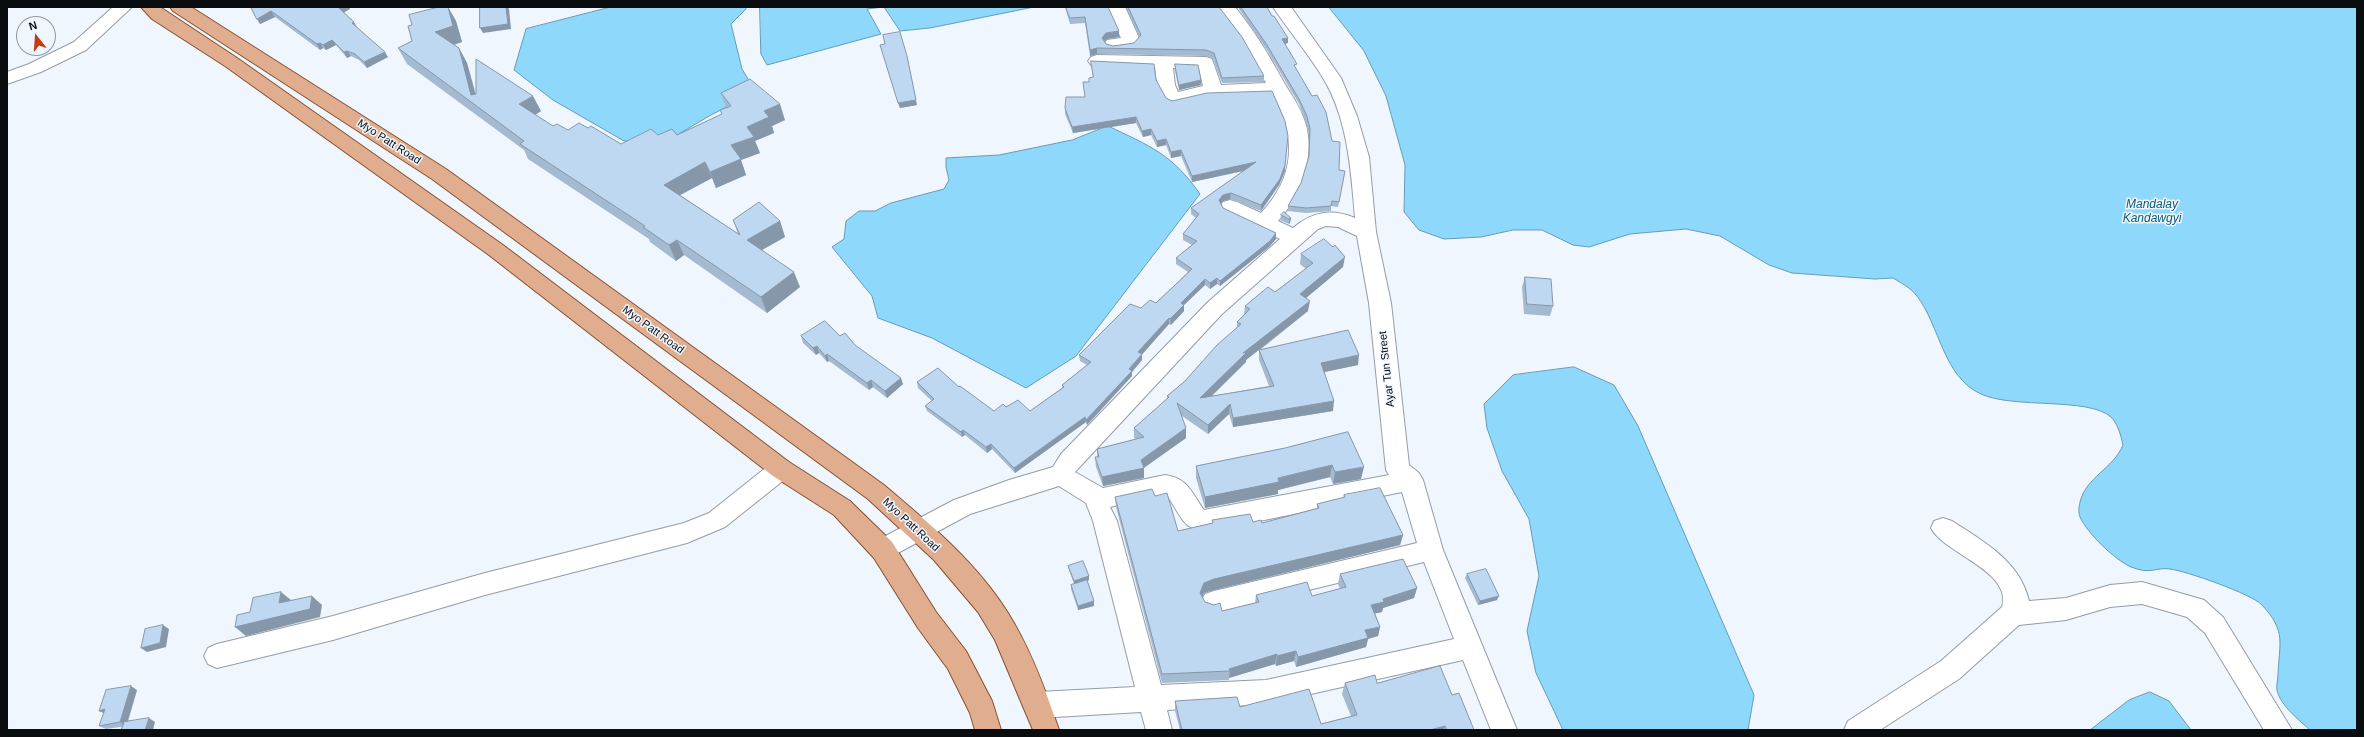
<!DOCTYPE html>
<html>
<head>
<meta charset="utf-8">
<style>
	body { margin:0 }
	#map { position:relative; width:2364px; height:737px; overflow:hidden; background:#eff6fe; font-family:Helvetica,sans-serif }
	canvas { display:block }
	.frame { position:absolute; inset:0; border:8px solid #0a0d10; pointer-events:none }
	.north { position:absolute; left:16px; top:16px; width:40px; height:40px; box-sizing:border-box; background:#eff6fe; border:1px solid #93999f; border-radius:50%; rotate:343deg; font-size:11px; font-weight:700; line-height:16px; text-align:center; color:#0a0d10 }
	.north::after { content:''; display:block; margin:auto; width:14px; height:18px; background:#c43c0f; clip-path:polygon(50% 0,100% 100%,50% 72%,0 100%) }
</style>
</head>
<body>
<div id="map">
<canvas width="2364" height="737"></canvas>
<div class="frame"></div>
<div class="north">N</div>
</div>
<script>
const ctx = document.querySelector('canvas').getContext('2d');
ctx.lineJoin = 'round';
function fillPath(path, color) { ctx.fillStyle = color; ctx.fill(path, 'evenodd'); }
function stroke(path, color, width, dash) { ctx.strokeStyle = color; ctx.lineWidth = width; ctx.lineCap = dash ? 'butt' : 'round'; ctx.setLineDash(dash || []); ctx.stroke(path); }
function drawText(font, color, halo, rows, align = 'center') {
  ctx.font = font + ' Helvetica,sans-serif'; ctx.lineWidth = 3; ctx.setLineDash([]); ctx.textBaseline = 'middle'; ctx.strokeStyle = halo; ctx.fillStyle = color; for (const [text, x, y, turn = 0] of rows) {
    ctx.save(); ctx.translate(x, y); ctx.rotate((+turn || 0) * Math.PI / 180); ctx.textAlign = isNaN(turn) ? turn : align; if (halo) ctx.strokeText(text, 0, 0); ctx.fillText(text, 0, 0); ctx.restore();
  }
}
const water = new Path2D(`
	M611,7H746V9L731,24L742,69L756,92L711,115L672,138L624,141L553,100L514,70L526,29Z
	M760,7H1034L930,28L900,31L884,7L867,9L881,34L767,65L761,54Z
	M1329,7H2357V730H2310C2299,720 2280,705 2277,690C2276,686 2278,680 2278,675C2279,643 2287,632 2262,605C2252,594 2186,571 2170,569C2155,567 2151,575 2131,567C2115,560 2087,533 2080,517C2078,513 2079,506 2080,502C2086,477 2113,469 2123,445C2121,436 2118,424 2111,417C2089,397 2013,409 1981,394C1943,377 1940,326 1917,296C1911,288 1901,283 1893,278L1875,279L1792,273L1769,265L1720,236L1686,229L1630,234L1589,247L1573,245L1542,230H1513L1481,237L1444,239L1419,230L1404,212L1405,165L1386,96L1364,51Z
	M1108,126C1150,146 1172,154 1200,194L1076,356L1026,388L932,338L878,318L872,296L832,247L844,239L846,221L859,211H875L891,203L944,189L949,180L946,167V158L999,155L1072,140Z
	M1574,367L1614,385L1638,426L1754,695L1748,730H1563L1536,673L1527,631L1539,576L1529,519L1502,471L1487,428L1484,404L1513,375Z
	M2150,692L2169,701L2191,730H2090L2129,700Z`);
fillPath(water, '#8ed8fc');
stroke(water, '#669bb5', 1);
const minor = new Path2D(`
	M113,7H132L86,50L41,72L7,84V72L29,64L74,42Z
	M1107,7H1125L1140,40L1134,47L1113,50L1107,48L1104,44L1107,40L1121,38Z
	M1220,7H1235C1253,29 1268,53 1282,79C1290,93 1300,106 1305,122C1316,155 1301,196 1278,221L1293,228C1312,212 1331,208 1355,218C1351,171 1348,119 1323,78C1308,53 1289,31 1273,7H1291L1341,78L1357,116L1369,157L1376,232L1391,303L1409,465L1419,473L1423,480L1443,550L1517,730H1491L1463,660L1266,704L1167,710L1172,730H1146L1141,712L1038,718L1029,714L1025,705L1029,696L1038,692L1135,687L1093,521L1086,503L1059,486L970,514L883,561L874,558L871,550L874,542L954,500L1009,480L1053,467L1061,454L1208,302L1280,239L1223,212L1220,207L1223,202L1230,200L1237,202L1261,213C1295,177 1297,137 1273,95L1207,97L1173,105L1167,103L1157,85L1155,68L1097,67L1091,65L1088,61L1091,57L1097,55L1206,57L1212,59L1221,85L1266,83L1243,42L1218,9ZM1173,68L1199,69L1203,86L1178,92L1175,85ZM1326,226L1338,227L1357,236L1369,303L1386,470L1389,475L1204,510C1191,492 1188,478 1165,475L1103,488L1075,472L1222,314L1318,229ZM1402,492L1417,543L1214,591L1205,594L1201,602L1205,610L1214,613L1424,562L1454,639L1266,680L1161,685L1117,521L1110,507L1167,495C1188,528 1184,533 1225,528Z
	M781,459L789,462L793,469L789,476L725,527L687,543L485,595L333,640L217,668L208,664L204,656L208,648L217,644L333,616L485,573L684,523L709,513L773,462Z
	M1943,518L1952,521C1984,542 2020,561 2029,601L2066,598L2110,585L2142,582L2204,600L2223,617L2292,730H2264L2205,633L2187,617L2142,604L2110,607L2066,620L2019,625L1959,679L1880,730H1844L1848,721L1941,661L2002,607C2013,571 1943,553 1931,528L1934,521Z`);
const major = new Path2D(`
	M141,7H160L237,58L503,245L789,462L850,501L892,542L936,612L966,651L992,701L1001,730H975L970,713L948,669L918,628L874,558L834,515L773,476L489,255L225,66L152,19Z
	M170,7H191L446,169L884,485C929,523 977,563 1008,613C1030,648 1046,691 1059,730H1033L995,640L978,612L934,560L868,499L432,179L173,11Z`);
stroke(minor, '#949ca5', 2);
stroke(major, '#885131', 2);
fillPath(minor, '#fff');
fillPath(major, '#e0ad8e');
fillPath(new Path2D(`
	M251,7L350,9L344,12L357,27L388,57L367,68L359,60L351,56L347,58L336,45L326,50L323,48L320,50L275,17L260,24Z
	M439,7H448L456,21L462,42L454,45L459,48L467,63L476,94L541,111L535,115L553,126L568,130L588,128L621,144L658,135H677L722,114L720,110L726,108L721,93L785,120L772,126L774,133L755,141L760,153L741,160L746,175L716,188L712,178L680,195L738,234L733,220L780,221L785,237L762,250L800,287L767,313L684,255L676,261L650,242L649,239L528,159L524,150L407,64L398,48L412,41V25Z
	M1065,7H1108L1119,37L1107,39L1104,42L1106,44L1113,46L1134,43L1139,37L1126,7H1219L1264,76V82L1222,83L1213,59L1206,56L1097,54L1090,56L1085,23L1070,24Z
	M1239,7H1267L1288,43L1285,44L1296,69L1332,141L1339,170L1344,176L1338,207L1331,206V211L1306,213L1288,211V206L1301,183L1309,158V135L1306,122L1299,104L1267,50L1239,9Z
	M883,35L917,105L900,108L882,50L880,45L885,44Z
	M1091,61L1156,80L1166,98L1172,101L1288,136L1285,171L1279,185L1261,211L1230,199L1223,201L1221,204L1223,208L1276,233V239L1269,247L1220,286L1217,284L1210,289L1205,285L1184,305V311L1171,325L1169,324L1142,354V360L1132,372V376L1087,425L1086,422L1015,473L992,449L987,453L965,435L962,437L927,411L925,406L932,401L918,388L917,382L959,387L994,411L1006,407L1030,411L1062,388V385L1087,365L1080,361L1079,355L1141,308L1156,303L1188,272L1176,264V258L1192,245L1183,240V234L1196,218L1191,214V208L1244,171L1192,182L1181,156L1171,158L1166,145L1157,147L1151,135L1143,137L1136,123L1073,133L1065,114V108L1085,97L1089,82L1093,77Z
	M1175,64L1201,80V85L1179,90L1175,70Z
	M1281,215L1291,218L1290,223L1289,224L1280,220Z
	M1301,254L1343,267L1306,298L1308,311L1260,350L1358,365L1324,372L1333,411L1233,427L1229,414L1208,434L1182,416L1186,438L1144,468V478L1103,486L1096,467L1095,457H1097V449L1136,439L1134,438V428L1167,399V396L1184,382L1237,327V322L1244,314L1245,306L1275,292L1306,269L1300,264ZM1259,350V360L1269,386L1212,396L1246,362V360Z
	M1525,277L1553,306L1550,316L1524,314L1522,287Z
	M801,336H840L855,345L903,384L887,398L873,387L869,390L829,361L827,362L819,353L816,355L803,343Z
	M1348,432L1361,479L1333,484L1330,477L1278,490V494L1205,508L1196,478V466L1285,448Z
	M1344,495L1403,535L1400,545L1214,590L1204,593L1202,597L1205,602L1222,611L1255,603L1256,595L1312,596L1340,589L1338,584L1340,574L1417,588L1414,598L1383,608L1382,612L1375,613L1380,627L1378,636L1368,639L1366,647L1296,667L1294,661L1276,666L1275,664L1229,678V680L1162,683L1116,507L1115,497L1155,496L1178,531L1212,523V520L1262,523L1317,508V504L1343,498Z
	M1068,566L1089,580L1087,581L1094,601V606L1078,610L1071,589V585L1074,584L1069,570Z
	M1467,574L1497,600L1478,605L1465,578Z
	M1345,683H1377L1452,695L1474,730H1180L1175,711V701L1240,707L1321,724L1351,716L1342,694Z
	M137,690L128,722H155L106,729L99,726L104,713L99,711Z`), '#a4bad0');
fillPath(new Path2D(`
	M341,7H349L350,9L343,13L339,8Z
	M448,7L456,21L462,42L443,48L435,32Z
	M506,7H508L509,9L511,29L483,33L480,28Z
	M271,11L275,17L260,24L257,19Z
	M354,22L357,27L352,23Z
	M1119,31V37L1107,39L1102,44V38L1106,33Z
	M1288,38V43L1282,44V39Z
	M332,40L336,45L326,50L323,45Z
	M320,43L323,48L320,50L317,44Z
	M459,48L467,63L479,108L471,95Z
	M1097,48V54L1090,56V50Z
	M347,51L351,56L347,58L344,52Z
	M385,52L388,57L367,68L364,62Z
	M907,56L917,105L900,108L898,103Z
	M1201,80V85L1179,90V85Z
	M533,96L541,111L527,120L519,104Z
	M780,104L785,120L772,126L774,133L755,141L760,153L741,160L746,175L716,188L710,172L747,127L764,111Z
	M1136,117V123L1073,133L1072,127Z
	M1151,129V135L1143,137L1142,131Z
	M1166,139V145L1157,147V141Z
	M1181,150V156L1171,158V152Z
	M705,162L712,178L671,200L664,185Z
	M1256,162V168L1192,182V176Z
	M1285,165V171L1279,185L1261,211V205Z
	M1231,193L1230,199L1223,201L1219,206V200L1223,195Z
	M1291,218L1290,223L1289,224V219Z
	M780,221L785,237L753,255L747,240Z
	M1276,233V239L1269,247L1220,286V281Z
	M677,240L684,255L676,261L669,245Z
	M1345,257L1343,267L1299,304L1300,294Z
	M794,272L800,287L767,313L761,297Z
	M1217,278V284L1210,289V283Z
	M1205,279V285L1184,305V311L1171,325L1170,319L1181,303Z
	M1310,301L1308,311L1246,360V362L1200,407V398L1243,353Z
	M1169,318V324L1139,358L1138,352Z
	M817,346L819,353L816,355L813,348Z
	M827,354L829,361L827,362L825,356Z
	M1142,354V360L1132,372V376L1087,425L1086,420L1129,369Z
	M1359,355L1358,365L1320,373L1321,363Z
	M901,378L903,384L887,398L885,391Z
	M871,380L873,387L869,390L867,383Z
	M1334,401L1333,411L1233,427V418Z
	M1230,404L1229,414L1208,434V425Z
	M1085,417L1086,422L1015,473L1014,468Z
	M1186,428V438L1142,469L1144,468V478L1103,486L1102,477L1141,460Z
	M963,430L965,435L962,437L961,432Z
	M991,444L992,449L987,453L986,447Z
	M1332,465L1330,477L1278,490V494L1205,508V497Z
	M1364,467L1361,479L1333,484L1335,472Z
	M1403,535L1400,545L1214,590L1204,593L1200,603V593L1204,583L1214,579Z
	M1089,576V580L1074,585V581Z
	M1417,588L1414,598L1383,608L1382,612L1369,615L1371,605L1383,599Z
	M281,592L291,600L289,612L279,603Z
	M312,596L322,605L320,617L246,636L235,627Z
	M1499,596L1497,600L1478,605L1480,601Z
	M1094,601V606L1078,610V606Z
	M163,625L169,629L166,647L147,652L141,648Z
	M1380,627L1378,636L1368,639L1366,647L1296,667L1298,657L1365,630Z
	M1296,651L1294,661L1276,666L1277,656Z
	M1277,654L1275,664L1229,678L1230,671L1229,669Z
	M131,686L137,690L126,726L120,722Z
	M105,709L106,714L99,711Z
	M149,718L155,722L153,730H145Z
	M1445,726L1443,730H1430Z`), '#8697a9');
const building = new Path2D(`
	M251,7H341L339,8L354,22L352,23L385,52L364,62L355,54L347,51L344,52L332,40L323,45L320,43L317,44L271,11L257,19Z
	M439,7H448L453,26L435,32L459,48L471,95L476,94V59L533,96L519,104L553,126L557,124L568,130L579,123L588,128L591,126L621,144L651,129L658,135L672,129L677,135L722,114L720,110L731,106L721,93L750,79L780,104L764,111L769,117L747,127L754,137L731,145L741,159L710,172L705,162L664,185L740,235L733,220L759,202L780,221L747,240L794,272L761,297L677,240L669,245L643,227L645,226L520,144L524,141L398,48L412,41L408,26L412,25L409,15Z
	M480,7H506L508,24L480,28Z
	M1066,7H1108L1119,31L1106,33L1102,38L1106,44L1113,46L1134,43L1141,35L1128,7H1219L1242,37L1264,76L1222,78L1214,53L1206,50L1097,48L1090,50L1085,17L1070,18Z
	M1241,7H1267L1272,16H1274L1288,38L1282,39L1297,64L1294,65L1312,96L1317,95L1326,112L1332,141L1340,142L1339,170L1345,171L1339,202L1332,201L1331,206L1306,208L1288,206L1301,183L1309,156L1310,129L1307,116L1299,99L1267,45Z
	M900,32L907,56L916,100L898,103L880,45L885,44L883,35Z
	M1091,61L1154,64L1156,80L1166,98L1172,101L1207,93L1272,91L1285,121L1288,136L1285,165L1280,179L1261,205L1231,193L1223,195L1219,200L1223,208L1276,233L1270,241L1220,281L1217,278L1210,283L1205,279L1181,303L1184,305L1170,319L1169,318L1138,352L1142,354L1129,369L1132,371L1086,420L1085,417L1014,468L991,444L986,447L963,430L961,432L925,406L934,399L917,382L938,368L959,387L960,386L994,411L1003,404L1006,407L1018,400L1030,411L1064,387L1062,385L1091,362L1079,355L1130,304L1141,308L1150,300L1156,303L1192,269L1176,258L1197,241L1183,234L1199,214L1191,208L1256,162L1192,176L1181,150L1171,152L1166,139L1157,141L1151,129L1142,131L1136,117L1072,127L1065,108L1066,97H1085L1083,82H1089V78L1093,77Z
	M1175,64L1198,65L1201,80L1179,85Z
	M1284,212L1291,218L1289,219L1281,215Z
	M1324,239L1333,247L1335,245L1345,257L1300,294L1310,301L1243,353L1247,352L1200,398L1274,386L1259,350L1348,330L1359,355L1321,363L1334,401L1233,418L1230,404L1208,425L1177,403L1186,428L1141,460L1144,468L1102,477L1095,457H1099L1097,449L1144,437L1134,428L1169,397L1167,396L1184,382L1217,345L1241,324L1237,322L1250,309L1245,306L1268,287L1275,292L1313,263L1301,254Z
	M1525,277L1551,279L1553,306L1527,304Z
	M825,321L840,336L845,333L855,345L901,378L885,391L871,380L867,383L827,354L825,356L817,346L813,348L801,336Z
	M1348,432L1364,467L1335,472L1332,465L1278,478L1279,482L1205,497L1196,466L1285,448Z
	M1380,488L1403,535L1214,579L1204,583L1200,593L1205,602L1214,605L1220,603L1222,611L1259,602L1256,595L1307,582L1312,596L1346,587L1340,574L1403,559L1417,588L1383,599L1384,602L1371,605L1380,627L1365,630L1368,638L1298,657L1296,651L1277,656V654L1229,669L1230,671L1162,674L1115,497L1152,489L1155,496L1167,493L1178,531L1213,523L1212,520L1250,514L1253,522L1261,520L1262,523L1319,508L1317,504L1345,497L1344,495Z
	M1083,561L1089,576L1074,581L1068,566Z
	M1486,569L1499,596L1480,601L1467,574Z
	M1087,580L1094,601L1078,606L1071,585Z
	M281,592L279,603L312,596L310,609L235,627L237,615L250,612L253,598Z
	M163,625L160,643L141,648L145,629Z
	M1440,666L1452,695L1459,693L1474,730H1447L1445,726L1430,730H1182L1175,701L1237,697L1240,707L1309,689L1321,724L1357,715L1345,683L1375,675L1377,683Z
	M131,686L120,722L99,726L105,709L99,711L106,690Z
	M149,718L145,730H121L124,722Z`);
fillPath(building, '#bfd8f2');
stroke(building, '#8697a9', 1);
drawText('11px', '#0a0d10', '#eff6fe', [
	["Myo Patt Road",389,142,33],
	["Myo Patt Road",653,330,36],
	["Ayar Tun Street",1387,369,-96],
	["Myo Patt Road",911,525,43]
]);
drawText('italic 12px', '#0d5c7a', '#eff6fe', [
	["Mandalay",2152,205],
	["Kandawgyi",2152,219]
]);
</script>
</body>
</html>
